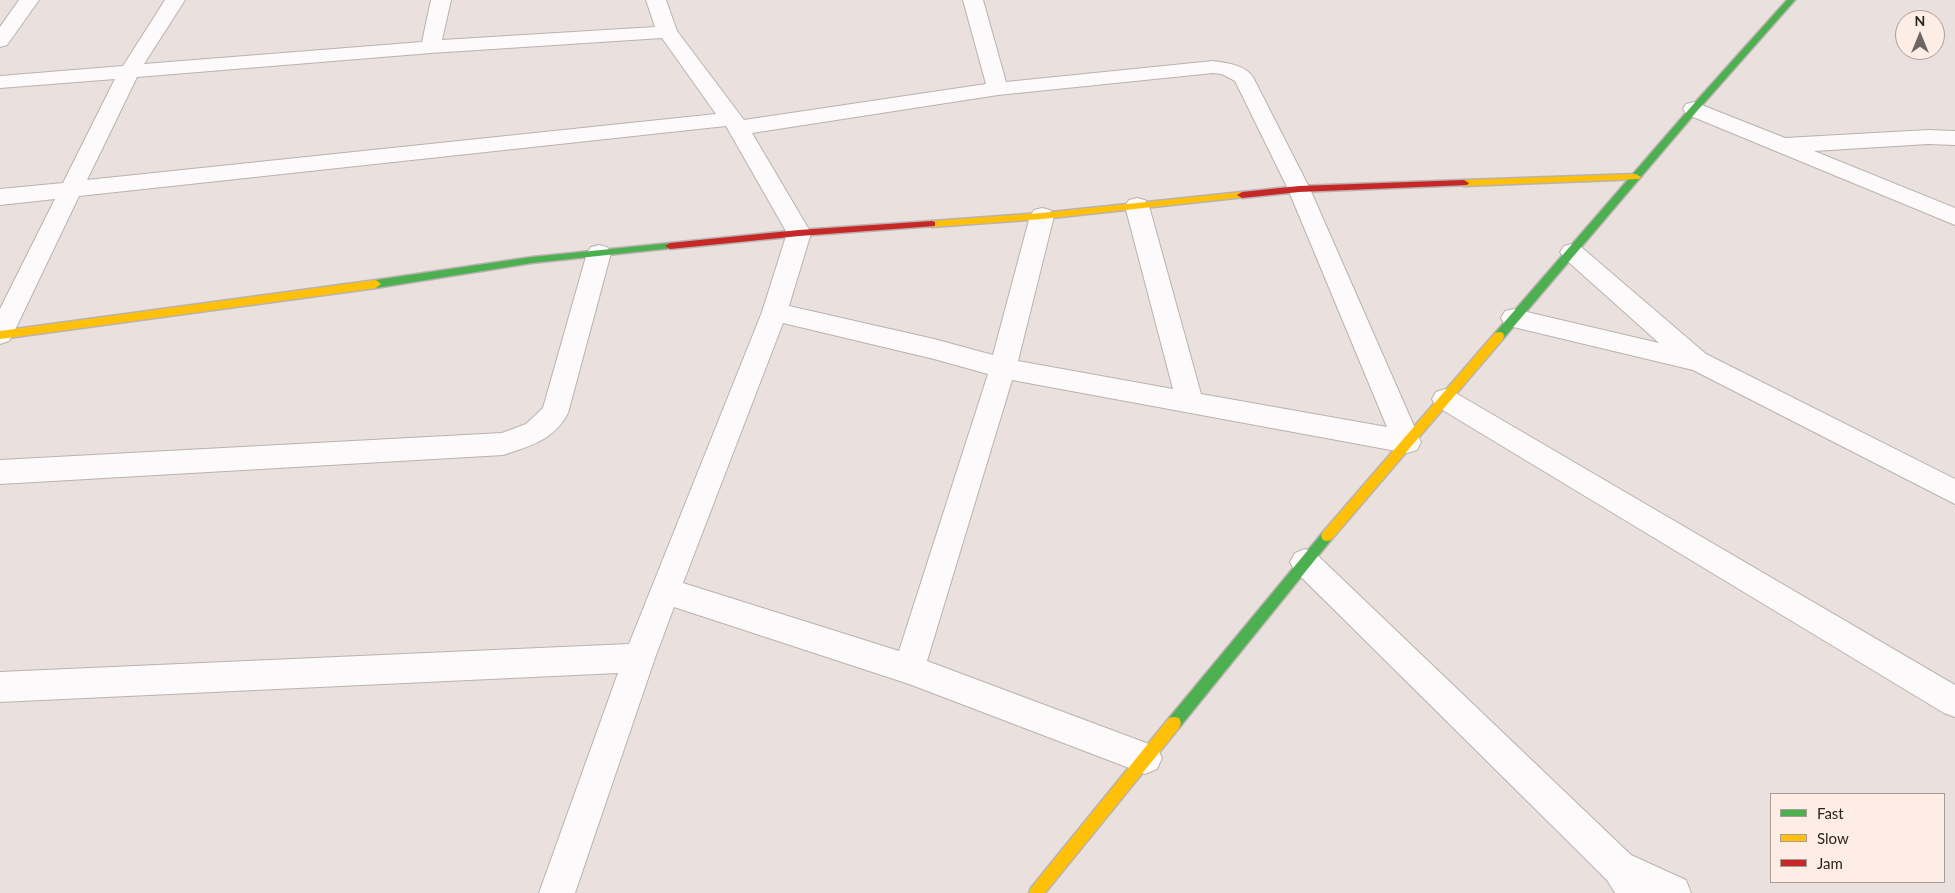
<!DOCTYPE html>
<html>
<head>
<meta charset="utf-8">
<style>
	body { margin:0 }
	#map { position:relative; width:1955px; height:893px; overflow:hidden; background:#eae1de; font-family:Lato,sans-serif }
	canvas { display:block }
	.legend { position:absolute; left:1770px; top:793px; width:175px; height:90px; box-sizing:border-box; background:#feede5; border:1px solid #a99d97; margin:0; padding:6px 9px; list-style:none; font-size:15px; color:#2a2421 }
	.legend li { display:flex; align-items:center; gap:10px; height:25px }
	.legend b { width:25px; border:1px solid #a99d97 }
	.north { position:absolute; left:1895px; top:10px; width:50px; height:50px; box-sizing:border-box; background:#feede5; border:1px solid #a99d97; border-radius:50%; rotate:0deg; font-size:14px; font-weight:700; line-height:20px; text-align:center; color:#2a2421 }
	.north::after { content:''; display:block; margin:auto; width:18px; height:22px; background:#6d6663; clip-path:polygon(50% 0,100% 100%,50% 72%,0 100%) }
</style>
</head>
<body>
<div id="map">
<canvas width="1955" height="893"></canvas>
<ul class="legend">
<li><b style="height:6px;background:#4caf50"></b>Fast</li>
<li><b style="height:6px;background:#ffc107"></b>Slow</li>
<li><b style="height:6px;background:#c62828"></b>Jam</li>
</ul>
<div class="north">N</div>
</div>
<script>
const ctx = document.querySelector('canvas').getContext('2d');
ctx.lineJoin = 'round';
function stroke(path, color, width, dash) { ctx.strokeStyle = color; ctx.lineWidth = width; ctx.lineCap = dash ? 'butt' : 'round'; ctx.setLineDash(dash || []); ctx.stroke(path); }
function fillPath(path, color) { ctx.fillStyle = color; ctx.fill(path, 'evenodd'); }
const street = new Path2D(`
	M19,0H39L7,45L0,47V27Z
	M165,0H185L144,64L422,42L431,0H451L442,40L655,27L646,0H666L677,31L744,120L986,84L963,0H983L1006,82L1213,61C1227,63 1245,65 1253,77L1310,189L1421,442L1417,450L1407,453L1012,380L927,661L1157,747L1162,758L1157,769L1145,774L909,684L674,607L655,658L575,893H539L618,673L0,702V672L629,644L762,312L787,233L726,126L79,196L13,334L9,341L0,344V309L55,199L0,205V189L63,183L115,79L0,88V76L123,66ZM662,38L716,114L87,180L137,77L431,53ZM1213,73L1222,74L1235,81L1288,189L1387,427L1201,394L1149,206L1145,200L1137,198L1129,200L1125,206L1173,389L1018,361L1054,216L1050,210L1042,208L1034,210L1030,216L993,355L934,339L789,306L811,233L752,133L998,95ZM783,323L934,359L988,374L899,651L683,583Z
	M1694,102L1785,138L1928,130L1955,131V145L1928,144L1814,151L1955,208V225L1686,114L1683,109L1686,104Z
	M1572,244L1580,246L1706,354L1955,479V504L1693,370L1505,325L1501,318L1505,311L1514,309L1659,343L1564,258L1560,252L1564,246Z
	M599,245L607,247L611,253L568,413C554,440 530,446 503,455L0,484V460L502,433L526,424L543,408L587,253L591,247Z
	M1445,389L1454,392L1955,685V717L1944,713L1436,406L1432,399L1436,392Z
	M1305,549L1315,553L1631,855L1686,880L1691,893H1615L1607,880L1295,571L1290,562L1295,553Z`);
const fast = new Path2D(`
	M1787,0H1795L1697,111L1503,339H1495L1494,336L1495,333L1691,107Z
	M670,243L673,244L675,246L673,248L532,263L376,288L371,284L376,280L532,257Z
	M1327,531L1331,532L1333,536L1331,540L1179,728L1174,729L1169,728L1167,723L1169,718L1323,532Z`);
const slow = new Path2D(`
	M1636,174L1641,177L1639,179L1464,186L1459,183L1464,180Z
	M1242,192L1247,195L1245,197L1042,219L932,227L927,224L932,221L1042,213Z
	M376,280L381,284L376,288L0,339V331Z
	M1499,332L1503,333L1504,336L1503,339L1331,540L1327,541L1323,540L1321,536L1323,532L1495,333Z
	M1174,717L1179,718L1181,723L1179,728L1045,893H1029L1031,888L1169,718Z`);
const jam = new Path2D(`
	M1464,180L1469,183L1467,185L1299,192L1242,198L1237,195L1242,192L1299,186Z
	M932,221L935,222V226L799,236L670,249L665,246L670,243L799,230Z`);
stroke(street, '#bab2af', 2);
stroke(fast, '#bab2af', 3);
stroke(slow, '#bab2af', 3);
stroke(jam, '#bab2af', 3);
fillPath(street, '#fcfafa');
fillPath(fast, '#4caf50');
fillPath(slow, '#ffc107');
fillPath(jam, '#c62828');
</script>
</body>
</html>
